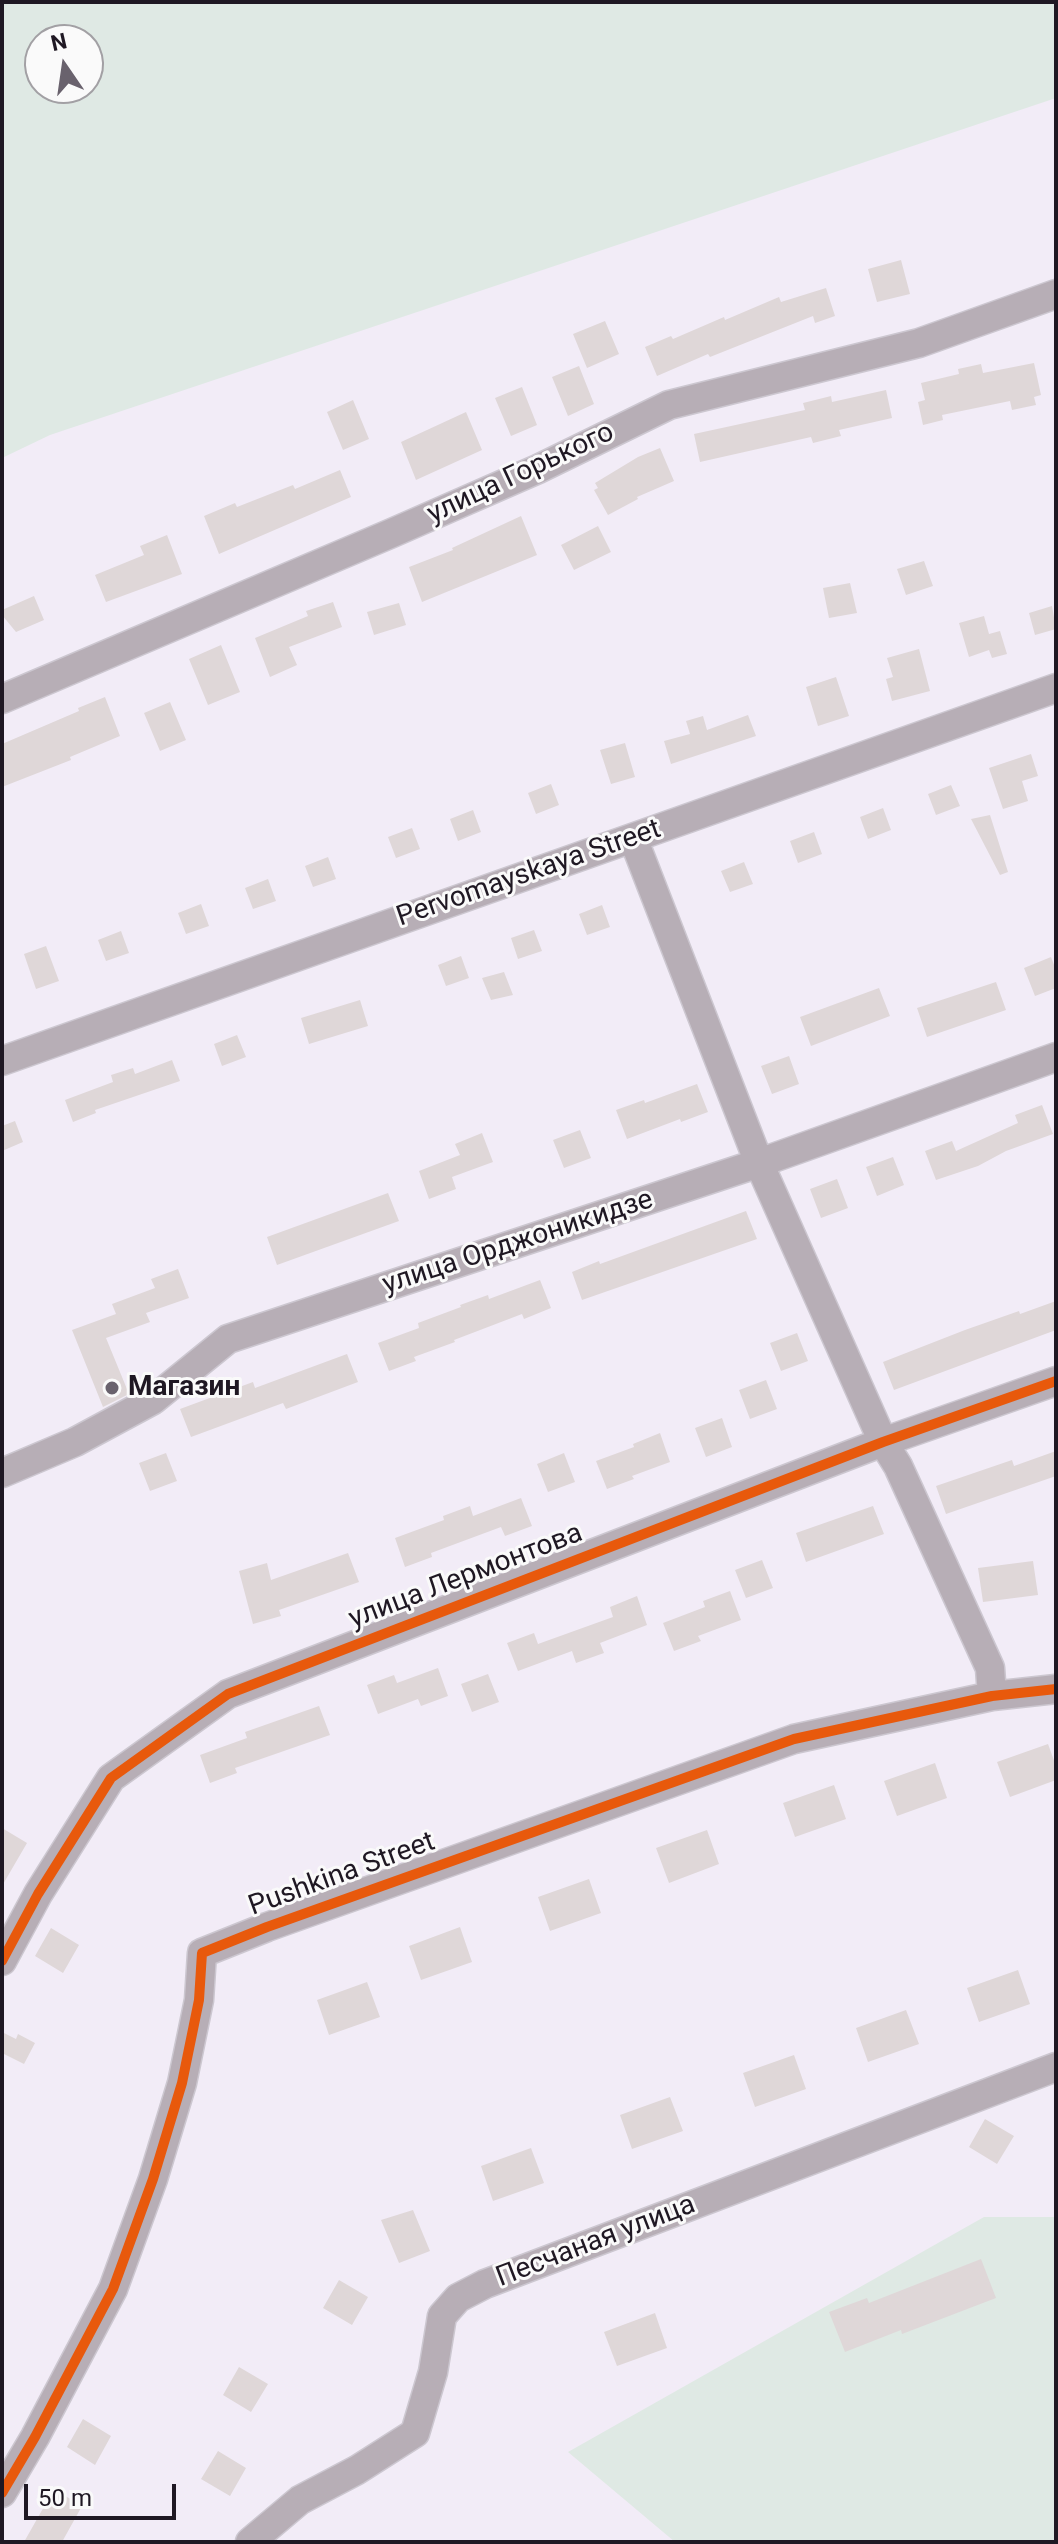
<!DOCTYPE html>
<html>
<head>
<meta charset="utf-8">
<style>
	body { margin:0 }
	#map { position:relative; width:1058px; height:2544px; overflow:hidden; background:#f2ecf7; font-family:Roboto,sans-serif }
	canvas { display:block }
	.frame { position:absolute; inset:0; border:4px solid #1f1823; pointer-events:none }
	.north { position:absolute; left:24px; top:24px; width:80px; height:80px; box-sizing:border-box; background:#fafafa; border:2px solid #a2a0a4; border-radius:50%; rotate:347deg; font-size:22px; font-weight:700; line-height:32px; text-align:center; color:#1f1823 }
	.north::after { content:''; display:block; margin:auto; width:28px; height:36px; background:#69626d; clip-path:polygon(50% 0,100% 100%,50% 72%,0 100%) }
	.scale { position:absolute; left:24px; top:2484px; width:152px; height:36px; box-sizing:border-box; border:4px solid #1f1823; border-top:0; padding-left:10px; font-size:24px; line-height:28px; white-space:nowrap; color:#1f1823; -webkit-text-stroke:6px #fafafa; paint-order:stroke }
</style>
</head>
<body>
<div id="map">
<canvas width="1058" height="2544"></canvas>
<div class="frame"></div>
<div class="north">N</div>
<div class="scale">50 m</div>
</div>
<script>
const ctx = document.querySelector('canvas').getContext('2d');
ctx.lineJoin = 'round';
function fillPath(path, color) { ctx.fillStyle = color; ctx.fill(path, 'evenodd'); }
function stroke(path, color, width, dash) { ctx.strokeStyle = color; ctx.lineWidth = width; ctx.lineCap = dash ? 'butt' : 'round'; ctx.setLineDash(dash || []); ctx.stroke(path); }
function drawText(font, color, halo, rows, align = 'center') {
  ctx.font = font + ' Roboto,sans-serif'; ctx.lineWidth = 6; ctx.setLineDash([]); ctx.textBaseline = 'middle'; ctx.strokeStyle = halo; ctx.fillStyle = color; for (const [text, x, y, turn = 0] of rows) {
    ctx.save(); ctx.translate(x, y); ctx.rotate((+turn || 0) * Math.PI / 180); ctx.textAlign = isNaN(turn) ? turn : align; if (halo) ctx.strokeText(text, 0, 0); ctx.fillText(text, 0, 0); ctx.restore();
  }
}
fillPath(new Path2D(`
	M2,2H1056V98L50,435L2,458ZM40,40H88V88H40Z
	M984,2217H1056V2542H675L568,2452Z`), '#dfe9e4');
fillPath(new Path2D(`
	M901,260L910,294L877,302L868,269Z
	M826,288L835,316L815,323L813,316L710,357L708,354L657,376L645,347L671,336L673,339L724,317L725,320L779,297L781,302Z
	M605,321L619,354L587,368L573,334Z
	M1034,363L1041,395L1034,397L1036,405L1012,410L1010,401L942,415L943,420L923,425L918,402L925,400L921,383L959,374L958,369L981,364L983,373Z
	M579,366L594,404L568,416L552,377Z
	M522,387L537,425L511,436L495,398Z
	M886,390L892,418L839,430L841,436L813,443L811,437L700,462L694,434L805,410L803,403L831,396L832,402Z
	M353,400L369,439L343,450L327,412Z
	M466,412L482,450L416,480L401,442Z
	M660,448L674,481L637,497L638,499L608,515L594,490L598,488L595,483L638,457Z
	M340,470L351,497L219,554L204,516L235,503L237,507L293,485L295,489Z
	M521,516L537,555L422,602L409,567L453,550L452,548Z
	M598,526L611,552L574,570L561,545Z
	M167,535L182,574L106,602L95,575L144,555L140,546Z
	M924,561L933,586L906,595L897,569Z
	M850,583L857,613L829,618L823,588Z
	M34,596L44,620L16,632L2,615V610Z
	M333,602L342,627L289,647L297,665L270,677L255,638L308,616L306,611Z
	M399,603L406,625L374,635L367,612Z
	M1052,606L1056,629L1035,635L1029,613Z
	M984,616L989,634L1000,631L1007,654L992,658L989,650L969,657L959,623Z
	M221,645L240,692L208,705L189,659Z
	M919,649L930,691L892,701L886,679L893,677L887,658Z
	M836,677L849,716L818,726L806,687Z
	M105,697L120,736L70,757L71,760L2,787V744L79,711L78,708Z
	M170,702L186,740L160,751L144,713Z
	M748,715L756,736L671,764L664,741L690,734L686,721L703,716L707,730Z
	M625,743L635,777L611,784L600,750Z
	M1031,754L1038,776L1022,781L1028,801L1003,809L989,768Z
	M551,784L559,805L536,814L528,793Z
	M951,785L960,806L936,815L928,794Z
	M883,808L891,830L868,839L860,817Z
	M473,810L481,832L458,841L450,819Z
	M990,815L1008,872L1000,875L971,819Z
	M412,828L420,849L396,858L388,837Z
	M814,832L822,854L798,863L790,841Z
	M328,857L336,879L313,887L305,866Z
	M744,862L753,884L730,892L721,871Z
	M268,879L276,901L253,909L245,888Z
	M201,904L209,926L186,934L178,913Z
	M602,905L610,927L587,935L579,914Z
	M534,930L542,951L518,959L511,938Z
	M121,931L129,953L106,961L98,940Z
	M46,946L59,981L36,989L24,954Z
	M461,956L469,978L446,986L438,965Z
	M1051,957L1056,970V988L1035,996L1024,968Z
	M504,972L513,995L491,1000L482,978Z
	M996,982L1006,1010L927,1037L917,1008Z
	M879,988L890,1016L811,1046L800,1017Z
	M360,1000L368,1026L309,1044L301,1018Z
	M237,1035L246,1057L222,1066L214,1044Z
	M789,1056L799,1084L772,1094L761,1066Z
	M172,1060L180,1081L95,1110L96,1113L73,1122L65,1100L113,1082L111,1075L133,1068L135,1074Z
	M697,1084L708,1112L681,1122L680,1119L627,1139L616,1110L644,1100L645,1103Z
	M1042,1105L1053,1134L1006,1151L978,1166L936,1180L925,1151L952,1141L956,1151L1018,1123L1015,1115Z
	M15,1121L23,1142L2,1151V1126Z
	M580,1130L591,1158L564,1168L553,1140Z
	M482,1133L493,1162L452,1177L456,1189L429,1199L419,1171L460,1155L455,1144Z
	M893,1157L904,1185L877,1196L866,1167Z
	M837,1179L848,1208L821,1218L810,1189Z
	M388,1193L399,1221L277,1265L267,1237Z
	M746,1211L757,1239L582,1300L572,1272L599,1261L600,1264Z
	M178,1269L189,1298L146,1313L150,1322L106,1338L129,1394L103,1407L72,1330L116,1314L112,1304L155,1288L151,1279Z
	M540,1280L551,1308L524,1319L522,1314L454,1340L455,1342L414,1357L416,1361L389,1371L378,1343L419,1328L418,1323L461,1307L460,1305L488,1295L489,1299Z
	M1056,1301V1330L894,1390L883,1362L965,1330L1019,1311L1020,1314Z
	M797,1333L808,1361L781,1371L770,1343Z
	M347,1354L358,1382L286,1409L283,1403L191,1437L180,1409L253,1382L255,1388Z
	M766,1380L777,1409L750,1419L739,1390Z
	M722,1418L732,1447L706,1457L695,1428Z
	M660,1433L670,1462L632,1476L634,1479L607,1489L596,1461L634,1447L633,1444Z
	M1056,1451V1476L946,1514L936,1486L1012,1460L1014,1466Z
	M166,1453L177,1481L150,1491L139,1463Z
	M564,1453L575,1482L548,1492L537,1464Z
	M521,1498L532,1526L505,1536L501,1527L431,1553L432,1557L405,1567L395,1538L444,1520L443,1516L470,1506L473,1516Z
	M873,1506L884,1534L806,1562L796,1533Z
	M348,1553L359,1582L279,1610L281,1616L253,1624L239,1571L267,1563L271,1580Z
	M762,1560L773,1588L746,1598L735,1570Z
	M1033,1561L1038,1595L983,1602L978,1568Z
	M730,1591L741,1620L698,1636L701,1641L674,1651L663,1623L705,1607L703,1601Z
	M637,1596L647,1625L600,1643L604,1653L576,1663L572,1651L518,1671L507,1643L534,1633L538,1644L613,1617L610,1607Z
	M438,1668L448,1696L421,1706L418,1699L378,1714L367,1685L394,1675L397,1683Z
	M488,1674L499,1702L472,1712L461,1684Z
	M319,1706L330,1735L235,1768L237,1773L210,1783L200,1755L247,1738L245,1732Z
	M1048,1744L1056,1766V1780L1010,1797L997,1762Z
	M935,1763L947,1798L897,1816L884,1781Z
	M834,1785L846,1819L795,1837L783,1803Z
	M2,1828L27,1843L2,1886Z
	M707,1830L719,1864L669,1883L656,1848Z
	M589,1879L601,1913L550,1931L538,1897Z
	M460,1927L472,1962L421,1980L409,1946Z
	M51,1928L79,1945L63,1973L35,1956Z
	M1018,1970L1030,2004L979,2022L967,1988Z
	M367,1982L380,2017L329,2035L317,2000Z
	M906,2010L919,2044L868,2062L856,2028Z
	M2,2032L16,2039L18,2034L35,2043L24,2064L2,2053Z
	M794,2055L806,2089L755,2107L743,2073Z
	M670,2097L683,2131L632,2149L620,2115Z
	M985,2119L1014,2136L997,2164L969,2147Z
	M531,2148L544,2183L493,2201L481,2166Z
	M413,2210L430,2251L399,2263L381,2220Z
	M981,2259L996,2298L902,2334L901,2330L845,2352L829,2312L867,2298L869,2303Z
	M339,2280L368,2297L352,2325L323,2308Z
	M655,2313L667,2348L617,2366L604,2332Z
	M239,2367L268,2384L251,2412L223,2395Z
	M83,2419L111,2436L95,2465L67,2447Z
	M218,2451L246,2468L230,2496L201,2479Z
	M54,2489L82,2506L62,2542H24Z`), '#dfd7d8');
const minor = new Path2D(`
	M2,699L392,533L538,469L669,405L919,343L1056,294
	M633,838L759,1163L883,1442L898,1466L990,1668L992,1696
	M2,1061L1056,688
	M2,1473L75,1442L153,1400L228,1339L759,1163L1056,1057
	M2,1961L38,1894L111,1778L228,1694L883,1442L1056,1381
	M2,2493L35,2437L113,2289L153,2179L182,2083L199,2000L202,1953L267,1927L794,1739L992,1696L1056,1689
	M250,2542L300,2500L357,2470L415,2433L433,2372L442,2316L458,2298L485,2284L1056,2067`);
stroke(minor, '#ccc7d0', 31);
stroke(minor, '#b7aeb6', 28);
stroke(new Path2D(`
	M2,1961L38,1894L111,1778L228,1694L883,1442L1056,1381
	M2,2493L35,2437L113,2289L153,2179L182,2083L199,2000L202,1953L267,1927L794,1739L992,1696L1056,1689`), '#e8590c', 10);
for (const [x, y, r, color] of [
	[112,1388,8,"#69626d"]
]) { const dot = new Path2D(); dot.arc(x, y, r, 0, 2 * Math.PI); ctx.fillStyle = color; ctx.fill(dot); stroke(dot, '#fafafa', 3); }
drawText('28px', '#1f1823', '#fafafa', [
	["улица Горького",521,474,-25],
	["Pervomayskaya Street",529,874,-19],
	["улица Орджоникидзе",518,1243,-18],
	["улица Лермонтова",466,1577,-21],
	["Pushkina Street",342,1875,-20],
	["Песчаная улица",596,2242,-21]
]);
drawText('bold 28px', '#1f1823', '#fafafa', [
	["Магазин",128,1388]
], 'left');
</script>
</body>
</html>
